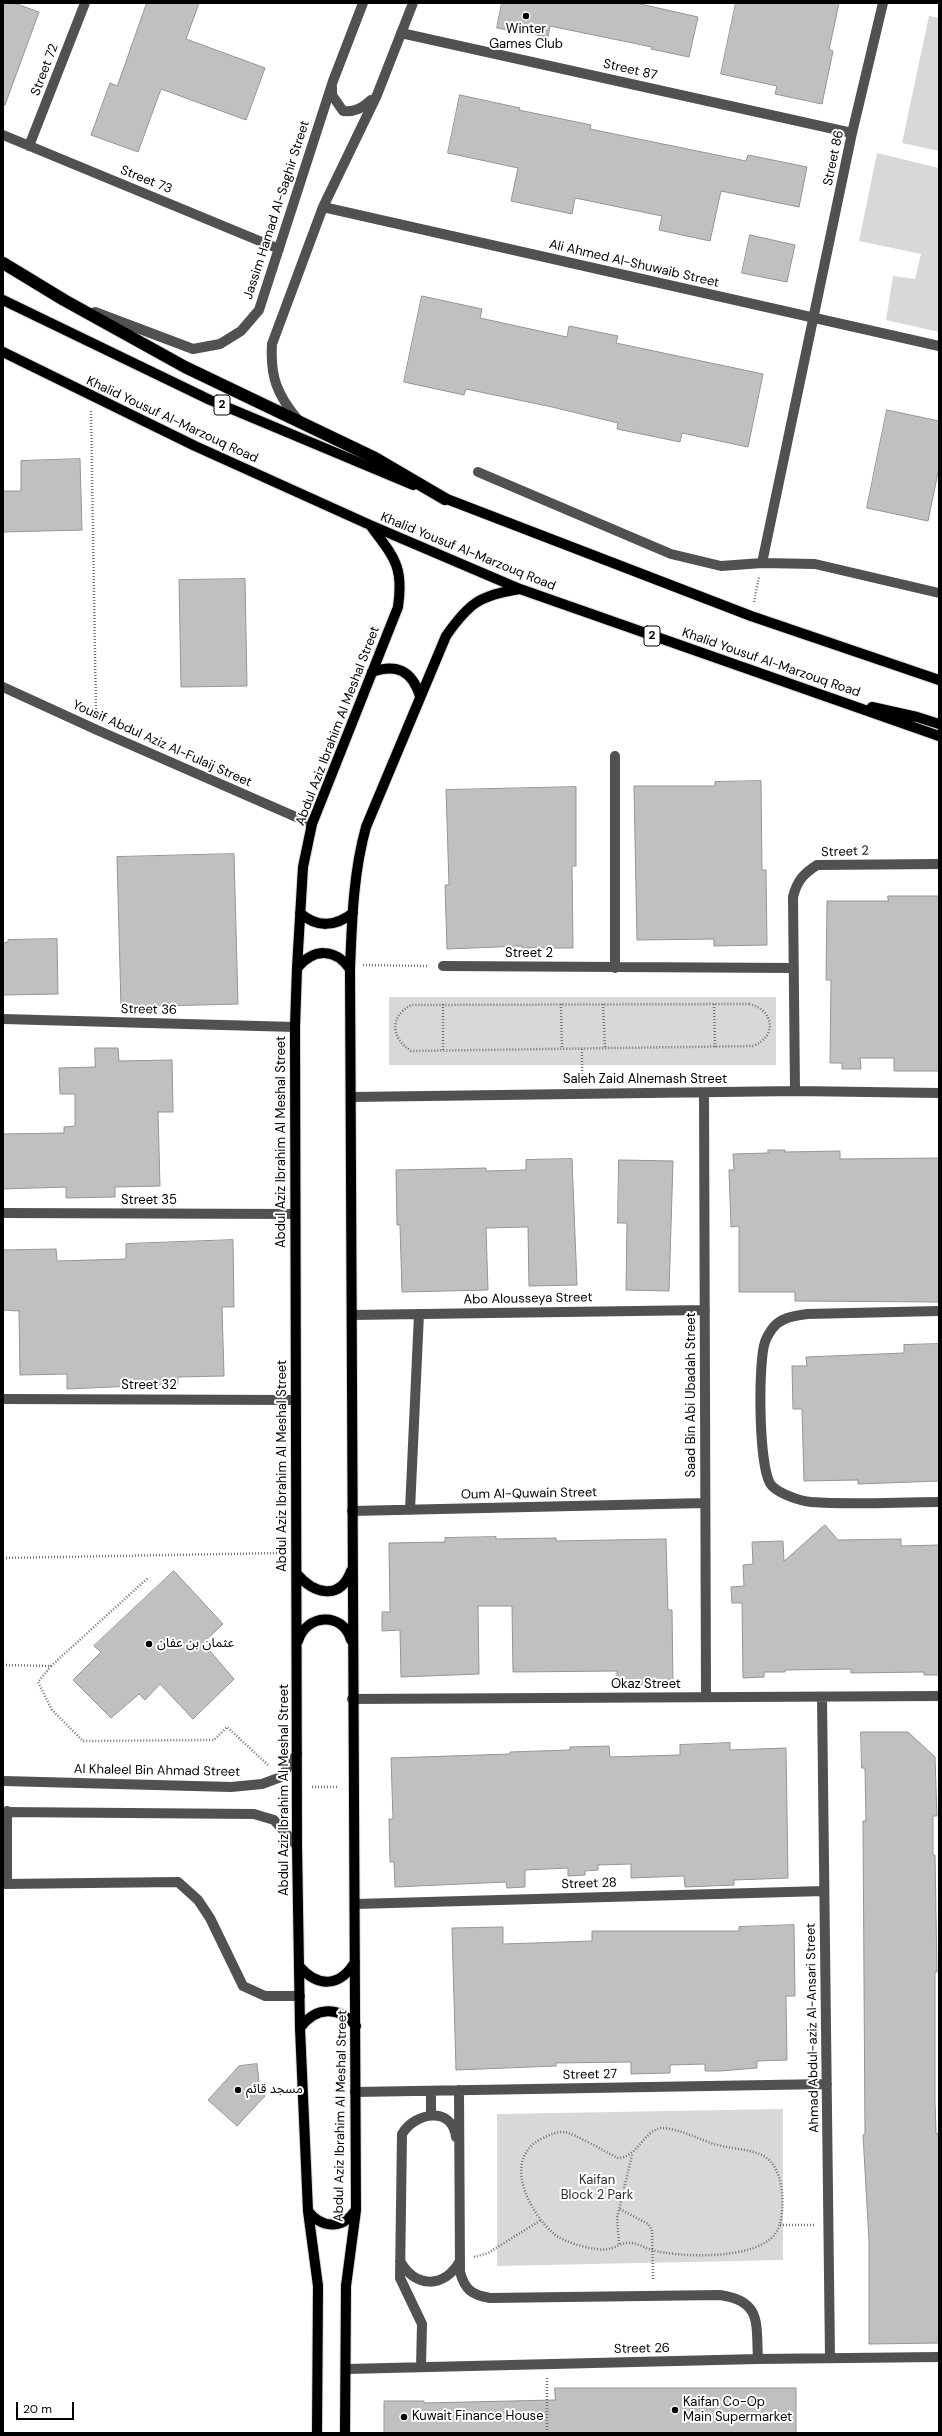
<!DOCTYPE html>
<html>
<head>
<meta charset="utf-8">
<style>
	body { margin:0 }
	#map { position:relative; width:942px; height:2436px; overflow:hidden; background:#fff; font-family:"DM Sans",sans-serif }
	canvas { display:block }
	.frame { position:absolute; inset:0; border:4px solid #000; pointer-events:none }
	.scale { position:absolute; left:16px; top:2402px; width:58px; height:18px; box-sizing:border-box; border:2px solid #000; border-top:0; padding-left:5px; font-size:12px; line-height:14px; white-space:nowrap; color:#000; -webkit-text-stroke:3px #fff; paint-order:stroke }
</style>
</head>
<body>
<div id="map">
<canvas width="942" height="2436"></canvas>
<div class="frame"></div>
<div class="scale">20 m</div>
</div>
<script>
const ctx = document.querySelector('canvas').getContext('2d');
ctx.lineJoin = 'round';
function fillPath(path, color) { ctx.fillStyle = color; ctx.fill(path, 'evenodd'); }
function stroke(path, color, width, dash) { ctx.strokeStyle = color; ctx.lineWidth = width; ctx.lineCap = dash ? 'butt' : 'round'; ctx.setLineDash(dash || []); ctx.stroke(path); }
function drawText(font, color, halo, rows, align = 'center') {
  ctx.font = font + ' "DM Sans","Noto Sans Arabic",sans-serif'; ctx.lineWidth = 4; ctx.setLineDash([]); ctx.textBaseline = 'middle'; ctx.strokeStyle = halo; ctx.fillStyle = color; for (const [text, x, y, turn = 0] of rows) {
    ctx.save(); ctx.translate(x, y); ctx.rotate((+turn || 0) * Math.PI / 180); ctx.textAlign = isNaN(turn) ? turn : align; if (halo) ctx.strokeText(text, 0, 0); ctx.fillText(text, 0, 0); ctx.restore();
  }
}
fillPath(new Path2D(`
	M929,16L939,18V151L902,143Z
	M877,153L939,168V332L886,320L893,276L915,279L921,254L859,241Z
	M389,997H776V1065H389Z
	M783,2109V2260L497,2266V2114Z`), '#d8d8d8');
const building = new Path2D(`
	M3,3H14L39,12L5,105H3Z
	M147,3H199L186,39L265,68L246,120L161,89L138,152L91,135L110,83L117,86Z
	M502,3H636L698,17L689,57L651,49L652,47L550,26L548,37L497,28Z
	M736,3H839L829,50L833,51L822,104L775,94L777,86L721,74Z
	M460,95L520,108L519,110L591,125L590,129L746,161L748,155L807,167L799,207L721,191L710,241L659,230L662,216L575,198L572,214L511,201L518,168L448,153Z
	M750,235L795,245L787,282L742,273Z
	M422,296L482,309L480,318L567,337L569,326L618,336L616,343L763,374L748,447L682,433L680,442L617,429L618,423L552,407L466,389L464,395L404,382Z
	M887,410L939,421V468L928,521L867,508Z
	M80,459L82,530L3,532V491H21V461Z
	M245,579L247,686L181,687L179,580Z
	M761,781L762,870H766L767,945L714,946V939L637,940L634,786H715V782Z
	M576,787V866H572L573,948H522V946L447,949L445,885H449L446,790Z
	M234,854L238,1004L121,1007L117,857Z
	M888,896H939V1071H894V1058H860L861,1069H842V1063H830L831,980H826L827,901H888Z
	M57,939L58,994L3,995V943L8,942V940Z
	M95,1048H118L119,1061L172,1060L173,1112H158L160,1186L115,1187V1197L66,1198V1187L3,1189V1134L64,1133V1127L75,1126V1094H60L59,1068L95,1067Z
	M768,1150H785V1152L840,1151V1159L939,1158V1302L795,1301V1292H739V1226L731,1227L729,1170H734L733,1154L768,1153Z
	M572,1159L577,1285L529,1286L528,1227L486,1228L488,1290L402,1292L400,1225H397L396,1170L486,1168V1171L526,1170V1160Z
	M619,1160L673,1161L669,1291L626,1290L627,1223H618Z
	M233,1240L234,1307H222L224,1376L178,1377V1384L67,1389V1374L20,1375L19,1311L3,1310V1250L56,1249L57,1261L126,1259V1244Z
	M939,1344V1481L858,1484V1480L804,1481L802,1409H793L792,1366H807L806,1357L904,1353V1345Z
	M825,1525L838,1540L901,1539V1546L939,1545V1675H924V1672L851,1673V1669L785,1670V1672H764V1677L743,1678L742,1603H732L731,1587L744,1586L743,1565L753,1564L752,1542L783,1541L784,1561Z
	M496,1537V1539L556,1538V1541L666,1539L668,1610H672L673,1684L617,1685V1671L513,1672L512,1606H478L479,1674L401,1677L400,1630L382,1631V1612H390L389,1543L445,1542V1538Z
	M174,1571L223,1624L203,1643L234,1679L193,1719L160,1684L145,1700L139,1694L111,1718L73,1680L101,1652L94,1646Z
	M861,1732H908L935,1757L937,1816H933V1855H935L937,1972H935V2100L936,2134L939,2133V2343L869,2344V2240L863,2135L865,2134L863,1821H866L865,1768H862Z
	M730,1743V1750L786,1748L788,1878L734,1880V1885L685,1887L684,1876L631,1878V1864L598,1865V1870L585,1871V1875L568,1876V1868L525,1870V1887L507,1888L506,1882L395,1887L394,1862H390L389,1819H393L391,1758L510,1754V1752L570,1750V1747L609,1746L610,1757L680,1755V1745Z
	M794,1925L795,1996H786L787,2060L757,2061V2068L720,2071H705V2064L670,2065V2073L631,2074V2062L556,2063V2066L456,2070L452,1928L503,1927V1944L592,1941V1931H739V1927Z
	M257,2064L260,2091L265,2096L237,2126L208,2100L239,2066Z
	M555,2388H796V2433H384V2401H424V2403L555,2400Z`);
fillPath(building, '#c0c0c0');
stroke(building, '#959595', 1);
const major = new Path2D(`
	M3,300L210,400L413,485
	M3,352L195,446L370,525L520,589L939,736
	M439,496L751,616L939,680
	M372,672C397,663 412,671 420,696
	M872,707L917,717L939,724
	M300,913C317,928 335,927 353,913
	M297,968C314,948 335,948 350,969
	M297,1574C314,1594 340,1601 351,1571
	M298,1641C306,1614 343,1611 351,1640
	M299,1966C318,1988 340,1987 355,1962
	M300,2028C316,2006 339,2006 356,2026
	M308,2211C321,2228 342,2230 355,2211
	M317,2433L318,2286L308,2211L300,2028L297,1846L295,1027L297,968L303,867L312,824L398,607C404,566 394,557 370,525
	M345,2433L346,2286L356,2210L350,969C352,921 353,874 366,827L446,636C469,603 480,595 520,589`);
const highway = new Path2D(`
	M3,263L64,300L185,367L375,458L445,499`);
stroke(major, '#dbdbdb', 12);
stroke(highway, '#dbdbdb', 14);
stroke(new Path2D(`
	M91,411L96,714
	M754,602L759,577
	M363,965L428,966
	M443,1004V1051
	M561,1004L562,1049
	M603,1004L605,1049
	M714,1004L715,1047
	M749,1004C774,1010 778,1036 753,1046L411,1051C391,1038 389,1017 411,1005Z
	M582,1049V1080
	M3,1558L282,1553
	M3,1665L51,1666L148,1578
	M51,1666L38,1682L52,1710L83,1741L214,1740L227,1727L269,1766
	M312,1787H339
	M660,2128C679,2128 695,2138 714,2144C749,2154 776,2144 782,2192C783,2205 783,2223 775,2234C756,2260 680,2258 652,2250C645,2248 639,2244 632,2243C623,2241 616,2248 608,2249C596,2252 563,2242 554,2234C530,2213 501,2160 541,2139C549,2135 555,2132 564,2132C574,2133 607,2153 618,2158C638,2157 642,2133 660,2128Z
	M620,2209L648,2224L652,2230L653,2281
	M780,2225H815
	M619,2244L617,2218L632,2155
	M474,2257L488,2253L541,2220
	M547,2378V2433`), '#737373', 2.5, [1, 2]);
stroke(new Path2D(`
	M401,33L852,133
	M332,87V95L343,111C356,112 362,108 371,100
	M3,135L279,249
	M29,146L85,3
	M323,207L939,346
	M95,312L193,349L220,344L241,331L259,310L333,81L363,3
	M299,421C277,395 270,377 272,344L323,207L377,95L413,3
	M478,472L671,554L721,566L762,563L815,564L939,593
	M762,563L852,133L883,3
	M3,687L97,730L312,824
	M443,966L794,968
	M615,968V756
	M3,1019L295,1027
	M795,1091L793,897C797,881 803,874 817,865L939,864
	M704,1093L706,1697
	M352,1097L795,1091L939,1093
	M3,1213L295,1214
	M939,1311L807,1314C794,1316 781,1317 772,1329C770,1332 766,1338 765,1342C758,1361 758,1472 772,1486C780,1494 800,1501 811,1502C853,1505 897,1502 939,1502
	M352,1315L705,1310
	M3,1399L296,1400
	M410,1510L419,1314
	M352,1511L705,1503
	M822,1697L830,2358
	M352,1699L939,1696
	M3,1781L231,1787L262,1784L281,1777L297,1754
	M7,1811V1884
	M3,1812L254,1814L274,1820L297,1846
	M3,1884L178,1882L198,1900L210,1918L243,1986L265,1996H300
	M355,1904L824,1891
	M459,2090L460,2272C465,2290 472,2295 490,2298L720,2295C762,2301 756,2323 758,2359
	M355,2092L827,2084
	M431,2115V2091
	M400,2261C415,2288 444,2289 460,2261
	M421,2367L422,2324L400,2278L402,2134C415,2112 452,2106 456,2137
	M347,2369L758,2359L939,2357`), '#515151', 10);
stroke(major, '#000', 10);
stroke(highway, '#000', 12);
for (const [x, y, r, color] of [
	[526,16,4,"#000"],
	[149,1644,4,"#000"],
	[238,2090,4,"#000"],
	[675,2410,4,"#000"],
	[404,2417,4,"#000"]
]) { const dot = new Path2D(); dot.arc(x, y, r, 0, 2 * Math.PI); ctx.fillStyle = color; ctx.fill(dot); stroke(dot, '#fff', 1.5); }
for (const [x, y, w] of [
	[222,405,16],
	[652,636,16]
]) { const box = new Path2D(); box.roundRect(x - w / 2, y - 10, w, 20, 3); ctx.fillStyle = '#fff'; ctx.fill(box); stroke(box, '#000', 1); }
drawText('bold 12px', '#000', null, [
	["2",222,405],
	["2",652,636]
]);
drawText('13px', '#000', '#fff', [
	["Winter",526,30,"center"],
	["Games Club",526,45,"center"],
	["عثمان بن عفان",157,1644],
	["مسجد قائم",246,2090],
	["Kaifan Co-Op",683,2403],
	["Main Supermarket",683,2418],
	["Kuwait Finance House",412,2417]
], 'left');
drawText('13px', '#000', '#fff', [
	["Street 72",45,70,-69],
	["Street 87",630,70,13],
	["Street 86",834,158,-78],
	["Street 73",146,180,22],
	["Jassim Hamad Al-Saghir Street",277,210,-72],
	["Ali Ahmed Al-Shuwaib Street",634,264,13],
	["Khalid Yousuf Al-Marzouq Road",172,420,25],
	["Khalid Yousuf Al-Marzouq Road",468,552,22],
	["Khalid Yousuf Al-Marzouq Road",771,663,19],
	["Abdul Aziz Ibrahim Al Meshal Street",338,726,-69],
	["Yousif Abdul Aziz Al-Fulaij Street",162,744,24],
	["Street 2",845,852,-2],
	["Street 2",529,954],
	["Street 36",149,1010,1],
	["Saleh Zaid Alnemash Street",645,1080],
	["Abdul Aziz Ibrahim Al Meshal Street",282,1142,-90],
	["Street 35",149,1201],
	["Abo Alousseya Street",528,1299,-1],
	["Street 32",149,1386],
	["Saad Bin Abi Ubadah Street",692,1395,-90],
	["Abdul Aziz Ibrahim Al Meshal Street",283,1466,-90],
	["Oum Al-Quwain Street",529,1494,-1],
	["Okaz Street",646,1685],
	["Al Khaleel Bin Ahmad Street",157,1771,1],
	["Abdul Aziz Ibrahim Al Meshal Street",285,1790,-90],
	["Street 28",589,1884,-2],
	["Ahmad Abdul-aziz Al-Ansari Street",813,2028,-91],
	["Street 27",590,2075,-1],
	["Abdul Aziz Ibrahim Al Meshal Street",341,2116,-89],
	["Street 26",642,2349,-1]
]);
drawText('13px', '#2f2f2f', '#fff', [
	["Kaifan",597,2181],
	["Block 2 Park",597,2196]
]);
</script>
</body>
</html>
